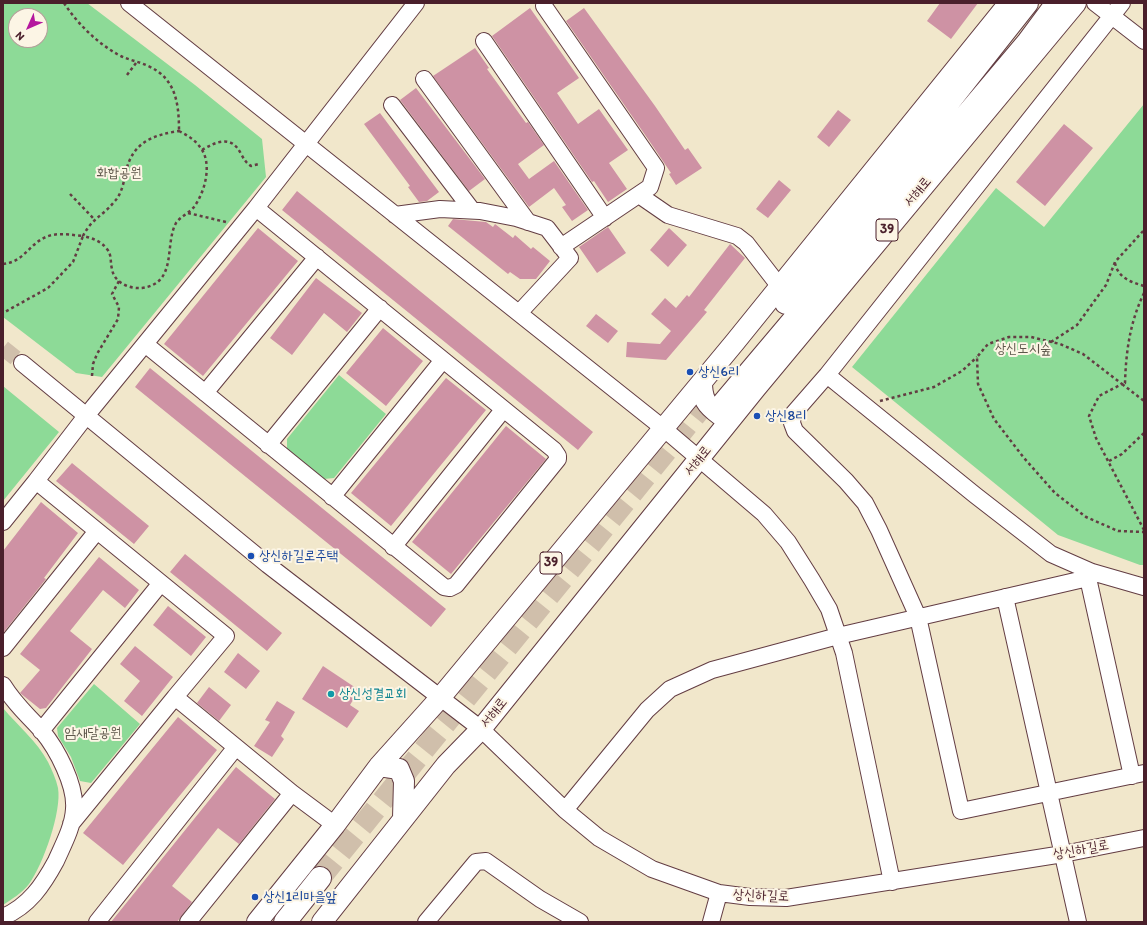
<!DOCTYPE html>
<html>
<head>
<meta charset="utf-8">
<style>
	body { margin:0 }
	#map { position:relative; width:1147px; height:925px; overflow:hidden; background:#f1e7cb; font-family:Itim,sans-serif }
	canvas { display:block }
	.frame { position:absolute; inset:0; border:4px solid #4a1f2b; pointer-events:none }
	.north { position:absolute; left:8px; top:8px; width:40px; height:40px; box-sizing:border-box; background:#fcf5e5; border:1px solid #b59f9b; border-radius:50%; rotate:225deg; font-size:11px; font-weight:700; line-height:16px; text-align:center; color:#4a1f2b }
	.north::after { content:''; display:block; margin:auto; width:14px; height:18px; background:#b5179e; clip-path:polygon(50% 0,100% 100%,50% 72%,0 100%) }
</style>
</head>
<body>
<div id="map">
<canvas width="1147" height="925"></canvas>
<div class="frame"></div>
<div class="north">N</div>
</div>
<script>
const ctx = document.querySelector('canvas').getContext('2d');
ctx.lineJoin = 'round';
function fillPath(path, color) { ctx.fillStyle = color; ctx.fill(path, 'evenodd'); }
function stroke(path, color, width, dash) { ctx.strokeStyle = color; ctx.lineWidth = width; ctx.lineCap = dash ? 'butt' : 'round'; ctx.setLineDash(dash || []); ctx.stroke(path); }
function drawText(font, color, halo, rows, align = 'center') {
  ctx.font = font + ' Itim,"Poor Story",sans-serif'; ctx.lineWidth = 4; ctx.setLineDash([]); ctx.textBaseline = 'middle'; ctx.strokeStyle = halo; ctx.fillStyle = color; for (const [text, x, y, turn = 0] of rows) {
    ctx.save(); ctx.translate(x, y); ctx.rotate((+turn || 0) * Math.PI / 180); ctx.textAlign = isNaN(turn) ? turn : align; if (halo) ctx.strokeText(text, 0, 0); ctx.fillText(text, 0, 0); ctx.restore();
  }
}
fillPath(new Path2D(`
	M3,3H87L195,85L262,139L266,177L102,377L76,373L3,317ZM16,16H40V40H16Z
	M1144,104V565H1140L1058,535L852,367L996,188L1044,227Z
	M339,375L386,414L334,478L324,479L287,449V439Z
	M3,386L59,432L3,501Z
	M94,684L140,724L91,783L80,781L71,757L58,736L57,728Z
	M3,708C18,726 37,741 48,762C52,770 56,779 58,788C62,811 43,865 29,884C22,893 12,899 3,905Z`), '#8dda97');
fillPath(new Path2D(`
	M940,3H978L951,39L927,21Z
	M530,8L579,78L557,93L578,124L599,109L628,150L609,163L627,189L608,202L594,181L592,182L492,36Z
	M584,8L655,106L685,150L688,148L702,168L676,185L669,174L671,173L650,142L566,21Z
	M475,48L489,68L487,69L526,123L528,122L544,145L518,164L529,179L554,161L588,210L572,221L562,207L566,205L554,188L529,207L433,76Z
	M416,88L485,179L469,191L400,100Z
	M838,110L851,120L829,147L817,137Z
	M380,113L439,192L427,201L419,202L408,187L410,186L364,124Z
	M1064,124L1093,148L1045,206L1016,182Z
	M779,180L791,190L768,218L756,209Z
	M297,191L593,432L578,450L282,210Z
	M453,219L486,222L493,227L495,224L513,238L515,235L531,249L533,247L550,261L536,279H520L510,272L508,274L448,226Z
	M608,227L626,253L597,273L579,247Z
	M258,228L298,261L203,376L164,344Z
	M669,228L687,245L668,267L650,250Z
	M730,244L745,258L704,310L707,312L666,360L626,357L627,342L660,344L671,331L651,314L665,298L676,308L687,295L689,297Z
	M316,278L362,313L347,332L324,313L292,355L270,338Z
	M596,314L618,331L608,343L586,326Z
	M383,328L423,361L386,406L346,373Z
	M150,368L446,609L431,627L135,387Z
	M446,378L486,410L391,526L351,493Z
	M506,426L546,459L451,574L412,542Z
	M72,463L149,526L134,544L56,481Z
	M41,502L78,533L44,578L46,579L3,633V551Z
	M185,554L282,633L267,651L170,572Z
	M99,557L139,590L125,608L103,590L70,631L92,649L46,708L40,709L20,693L40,670L20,654Z
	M168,606L206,637L191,656L153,625Z
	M135,646L173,677L142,716L124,701L140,681L120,664Z
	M238,653L260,671L246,689L224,672Z
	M323,666L359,690L350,705L359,711L347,728L302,699Z
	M209,687L231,705L219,721L197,703Z
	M277,701L295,712L281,736L284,739L272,757L254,746L270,722L265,720Z
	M178,717L217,750L123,865L83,833Z
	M236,767L275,799L239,844L218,828L172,886L192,902L177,922H111Z`), '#ce92a4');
stroke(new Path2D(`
	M3,348L22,363`), '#d0bfab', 16, [16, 8]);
stroke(new Path2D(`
	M320,878L710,397`), '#d0bfab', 22, [22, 11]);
const minor = new Path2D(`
	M129,3L663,428L764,514L788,542L812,580L829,609L844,653L892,882
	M1095,3L1144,41
	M1122,3L827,375L793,414L792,423L795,431L846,481L865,503L879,530L918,617L961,811L1144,773
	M544,6L656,168L650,187L561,247
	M484,41L605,218
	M424,79L528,222
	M392,105L472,210
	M639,195L668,215L737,236L746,243L780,287
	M256,208L416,3
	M395,215L440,209L480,211L516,218L547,228L570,258L519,313
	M22,363L268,565L481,729L565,810L599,838L652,869L719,893L750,897L786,898L1063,854L1144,838
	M827,375L975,495L1051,554L1092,572L1144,587
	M205,393L317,257
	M268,445L380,308
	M36,481L86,416L256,208L554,450L558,456V459L456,585L450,588L444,587L145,344
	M332,497L443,360
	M3,522L36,481L226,636L175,697
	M393,547L503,410
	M1088,578L1132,776
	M1005,597L1078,922
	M3,648L97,531
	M3,685C16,706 27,714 42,731C57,749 76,785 74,809C73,827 63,845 56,861C43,885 29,906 3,917
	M41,731L161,583
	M292,793L335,825
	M565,810L647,710L670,689L712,670L838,636L1088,578L1092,572
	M71,824L175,697L292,793L188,922
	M97,922L236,747
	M426,922L476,862L486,861L540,899L580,922
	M711,922L719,893`);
const major = new Path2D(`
	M702,382C702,399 706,405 720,415L734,413
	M379,766L399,769L404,781L403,818
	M257,922L335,825L379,766L440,698L735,342L1009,3
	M322,922L446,765L481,729L756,388L1076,3`);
const highway = new Path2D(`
	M786,303L895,170L1027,3
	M721,406L1028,42L1057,3
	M285,922L320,878`);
stroke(minor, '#633d43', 18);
stroke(major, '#633d43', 22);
stroke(highway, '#633d43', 24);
stroke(new Path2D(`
	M64,3C77,23 96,42 117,54C127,60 138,61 148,66C176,78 179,104 179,131
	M127,75L136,63
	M179,131C187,135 195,140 200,147C213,163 205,192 194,207C189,213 180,217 176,223C164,245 178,283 142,288C130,289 114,283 112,269C110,262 112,255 107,249C101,241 92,238 83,236C92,218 103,216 114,202C122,194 124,181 126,171C133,142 153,135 179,131Z
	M202,150C217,141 232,135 241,154C244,159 246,163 251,166L259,164
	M70,194L94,219
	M188,213L226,222
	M1115,263C1118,278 1131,282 1144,286
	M3,264C24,262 29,244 46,237C57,232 72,235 83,236L73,262L48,288L3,313
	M1144,293C1130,322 1126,351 1125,383L1122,384L1144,401
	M1051,342L1077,325L1106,285L1115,262L1144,230
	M92,376L93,364L97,354L118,319L119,307L112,294L119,281
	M880,401L934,387L962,371L977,357
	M1109,461L1122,454L1144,433
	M1144,530L1096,438L1089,416L1099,396L1122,384L1083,354L1060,344L1031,337H1009L988,344L977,357L978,384L994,419L1024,458L1055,493L1086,517L1118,531L1144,532`), '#633d43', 2.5, [3, 3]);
stroke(minor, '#fff', 16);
stroke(major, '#fff', 20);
stroke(highway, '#fff', 22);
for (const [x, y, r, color] of [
	[690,372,4,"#1a4fb4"],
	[757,416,4,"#1a4fb4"],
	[251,556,4,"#1a4fb4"],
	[331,694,4,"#0f9aa8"],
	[255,897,4,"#1a4fb4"]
]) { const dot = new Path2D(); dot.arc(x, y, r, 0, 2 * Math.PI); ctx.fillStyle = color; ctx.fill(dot); stroke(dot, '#fcf5e5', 1.5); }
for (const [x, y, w] of [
	[887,230,22],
	[551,563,22]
]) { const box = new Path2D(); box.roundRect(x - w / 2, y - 11, w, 22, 3); ctx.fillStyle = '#fcf5e5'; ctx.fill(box); stroke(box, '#4a1f2b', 1); }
drawText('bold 13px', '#4a1f2b', null, [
	["39",887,230],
	["39",551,563]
]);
drawText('14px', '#5e574b', '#fcf5e5', [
	["화합공원",119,173],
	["상신도시숲",1023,349],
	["암새달공원",93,733]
]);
drawText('14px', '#4a1f2b', '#fcf5e5', [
	["서해로",918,192,-50],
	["서해로",698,461,-51],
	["서해로",494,713,-51],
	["상신하길로",1081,850,-10],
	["상신하길로",761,896,2]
]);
drawText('14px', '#164399', '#fcf5e5', [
	["상신6리",698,372],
	["상신8리",765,416],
	["상신하길로주택",259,556],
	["상신1리마을앞",263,897]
], 'left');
drawText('14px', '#0d838f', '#fcf5e5', [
	["상신성결교회",339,694]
], 'left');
</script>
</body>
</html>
